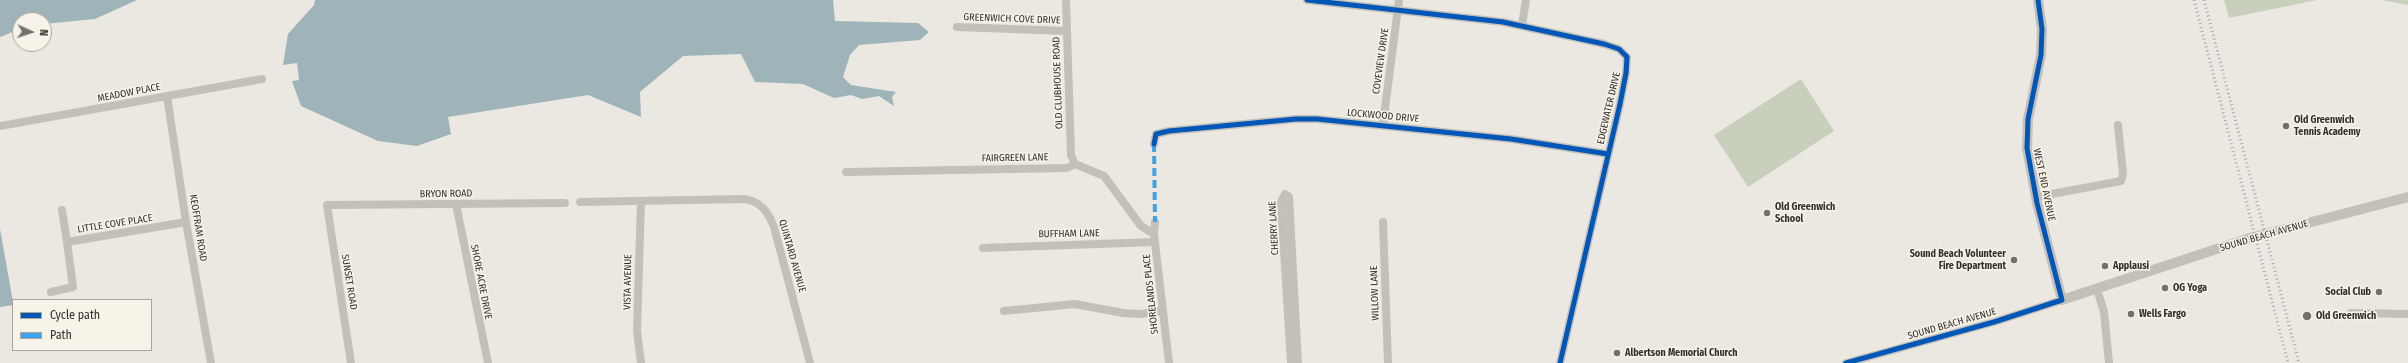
<!DOCTYPE html>
<html>
<head>
<meta charset="utf-8">
<style>
	body { margin:0 }
	#map { position:relative; width:2408px; height:363px; overflow:hidden; background:#ebe8e1; font-family:"Fira Sans Condensed",sans-serif }
	canvas { display:block }
	.legend { position:absolute; left:12px; top:299px; width:140px; height:52px; box-sizing:border-box; background:#f7f3e9; border:1px solid #a9a59c; margin:0; padding:5px 7px; list-style:none; font-size:12px; color:#342f29 }
	.legend li { display:flex; align-items:center; gap:8px; height:20px }
	.legend b { width:20px; border:1px solid #a9a59c }
	.north { position:absolute; left:12px; top:12px; width:40px; height:40px; box-sizing:border-box; background:#f7f3e9; border:1px solid #a9a59c; border-radius:50%; rotate:93deg; font-size:11px; font-weight:700; line-height:16px; text-align:center; color:#342f29 }
	.north::after { content:''; display:block; margin:auto; width:14px; height:18px; background:#747069; clip-path:polygon(50% 0,100% 100%,50% 72%,0 100%) }
</style>
</head>
<body>
<div id="map">
<canvas width="2408" height="363"></canvas>
<ul class="legend">
<li><b style="height:5px;background:#0057b8"></b>Cycle path</li>
<li><b style="height:5px;background:#3ea3eb"></b>Path</li>
</ul>
<div class="north">N</div>
</div>
<script>
const ctx = document.querySelector('canvas').getContext('2d');
ctx.lineJoin = 'round';
function fillPath(path, color) { ctx.fillStyle = color; ctx.fill(path, 'evenodd'); }
function stroke(path, color, width, dash) { ctx.strokeStyle = color; ctx.lineWidth = width; ctx.lineCap = dash ? 'butt' : 'round'; ctx.setLineDash(dash || []); ctx.stroke(path); }
function drawText(font, color, halo, rows, align = 'center') {
  ctx.font = font + ' "Fira Sans Condensed",sans-serif'; ctx.lineWidth = 3; ctx.setLineDash([]); ctx.textBaseline = 'middle'; ctx.strokeStyle = halo; ctx.fillStyle = color; for (const [text, x, y, turn = 0] of rows) {
    ctx.save(); ctx.translate(x, y); ctx.rotate((+turn || 0) * Math.PI / 180); ctx.textAlign = isNaN(turn) ? turn : align; if (halo) ctx.strokeText(text, 0, 0); ctx.fillText(text, 0, 0); ctx.restore();
  }
}
fillPath(new Path2D(`
	M2224,0H2317L2229,18Z
	M2381,0H2408V5Z
	M1801,79L1834,131L1748,187L1714,135Z`), '#c8d0bd');
fillPath(new Path2D(`
	M0,0H137L95,19L44,24V20H20V29L0,37Z
	M315,0H833L835,21L918,23L929,32L920,40L859,45L850,55L843,77L851,85L896,92L892,97L894,106L879,96L862,99L851,95L834,98L803,84L755,82L741,54L683,56L640,92L641,117L588,95L448,117L451,134L417,146L378,141L301,106L292,81L299,80L297,63L283,65L288,34L314,5Z
	M0,229L13,302V305L0,307Z`), '#9fb4b9');
stroke(new Path2D(`
	M1066,0L1071,155L1075,164
	M1307,0L1503,22L1604,44L1619,49L1627,57L1626,73L1620,104L1560,363
	M1522,25L1526,0
	M957,27L1066,31
	M167,96L186,222L211,363
	M1383,124L1399,0
	M0,126L262,79
	M1154,144L1156,134L1169,131L1296,119H1317L1511,139L1608,154
	M846,172L1067,168L1075,164L1104,176L1141,226L1154,234
	M2036,197L2121,181L2123,174L2118,125
	M580,202L744,199C761,201 768,212 774,227L810,363
	M456,204L488,363
	M62,210L67,242
	M1155,222L1154,234L1169,363
	M1383,222L1388,363
	M983,248L1155,242
	M2097,289L2104,312L2109,363
	M51,292L73,287L67,242L186,222
	M1004,311L1075,304L1123,313L1140,314L1162,311
	M2351,313L2408,314
	M351,363L327,205L565,203
	M641,363L637,331L641,201
	M1291,363L1281,202L1285,194L1289,197L1298,363
	M1846,363L1994,322L2062,300`), '#c3c0ba', 8);
stroke(new Path2D(`
	M2038,0L2042,29L2041,55L2028,119L2027,148L2037,203L2062,300L2250,238L2408,197`), '#c3c0ba', 10);
stroke(new Path2D(`
	M2194,0L2288,363
	M2204,0L2299,363`), '#aba9a4', 3, [1, 3]);
stroke(new Path2D(`
	M1154,144L1155,222`), '#3ea3eb', 4, [8, 4]);
stroke(new Path2D(`
	M1307,0L1503,22L1604,44L1619,49L1627,57L1626,73L1620,104L1560,363
	M1154,144L1156,134L1169,131L1296,119H1317L1511,139L1608,154
	M1846,363L1994,322L2062,300L2037,203L2027,148L2028,119L2041,55L2042,29L2038,0`), '#0057b8', 5);
for (const [x, y, r, color] of [
	[2286,126,4,"#747069"],
	[1767,213,4,"#747069"],
	[2014,260,4,"#747069"],
	[2105,266,4,"#747069"],
	[2165,288,4,"#747069"],
	[2379,292,4,"#747069"],
	[2131,314,4,"#747069"],
	[2307,316,5,"#747069"],
	[1617,353,4,"#747069"]
]) { const dot = new Path2D(); dot.arc(x, y, r, 0, 2 * Math.PI); ctx.fillStyle = color; ctx.fill(dot); stroke(dot, '#f7f3e9', 1.5); }
drawText('10px', '#342f29', '#f7f3e9', [
	["GREENWICH COVE DRIVE",1012,19,2],
	["COVEVIEW DRIVE",1381,61,-82],
	["OLD CLUBHOUSE ROAD",1058,83,-92],
	["MEADOW PLACE",129,93,-11],
	["EDGEWATER DRIVE",1609,108,-77],
	["LOCKWOOD DRIVE",1383,116,5],
	["FAIRGREEN LANE",1015,158,-1],
	["WEST END AVENUE",2044,185,78],
	["BRYON ROAD",446,194,-1],
	["LITTLE COVE PLACE",115,224,-9],
	["KEOFFRAM ROAD",198,228,81],
	["CHERRY LANE",1274,228,-93],
	["BUFFHAM LANE",1069,234,-1],
	["SOUND BEACH AVENUE",2264,236,-16],
	["QUINTARD AVENUE",792,256,74],
	["SUNSET ROAD",349,282,81],
	["SHORE ACRE DRIVE",481,282,79],
	["VISTA AVENUE",628,282,-89],
	["WILLOW LANE",1375,293,-92],
	["SHORELANDS PLACE",1151,294,-96],
	["SOUND BEACH AVENUE",1952,324,-16]
]);
drawText('bold 10px', '#342f29', '#f7f3e9', [
	["Old Greenwich",2294,120],
	["Tennis Academy",2294,132],
	["Old Greenwich",1775,207],
	["School",1775,219],
	["Sound Beach Volunteer",2006,254,"right"],
	["Fire Department",2006,266,"right"],
	["Applausi",2113,266],
	["OG Yoga",2173,288],
	["Social Club",2371,292,"right"],
	["Wells Fargo",2139,314],
	["Old Greenwich",2316,316],
	["Albertson Memorial Church",1625,353]
], 'left');
</script>
</body>
</html>
